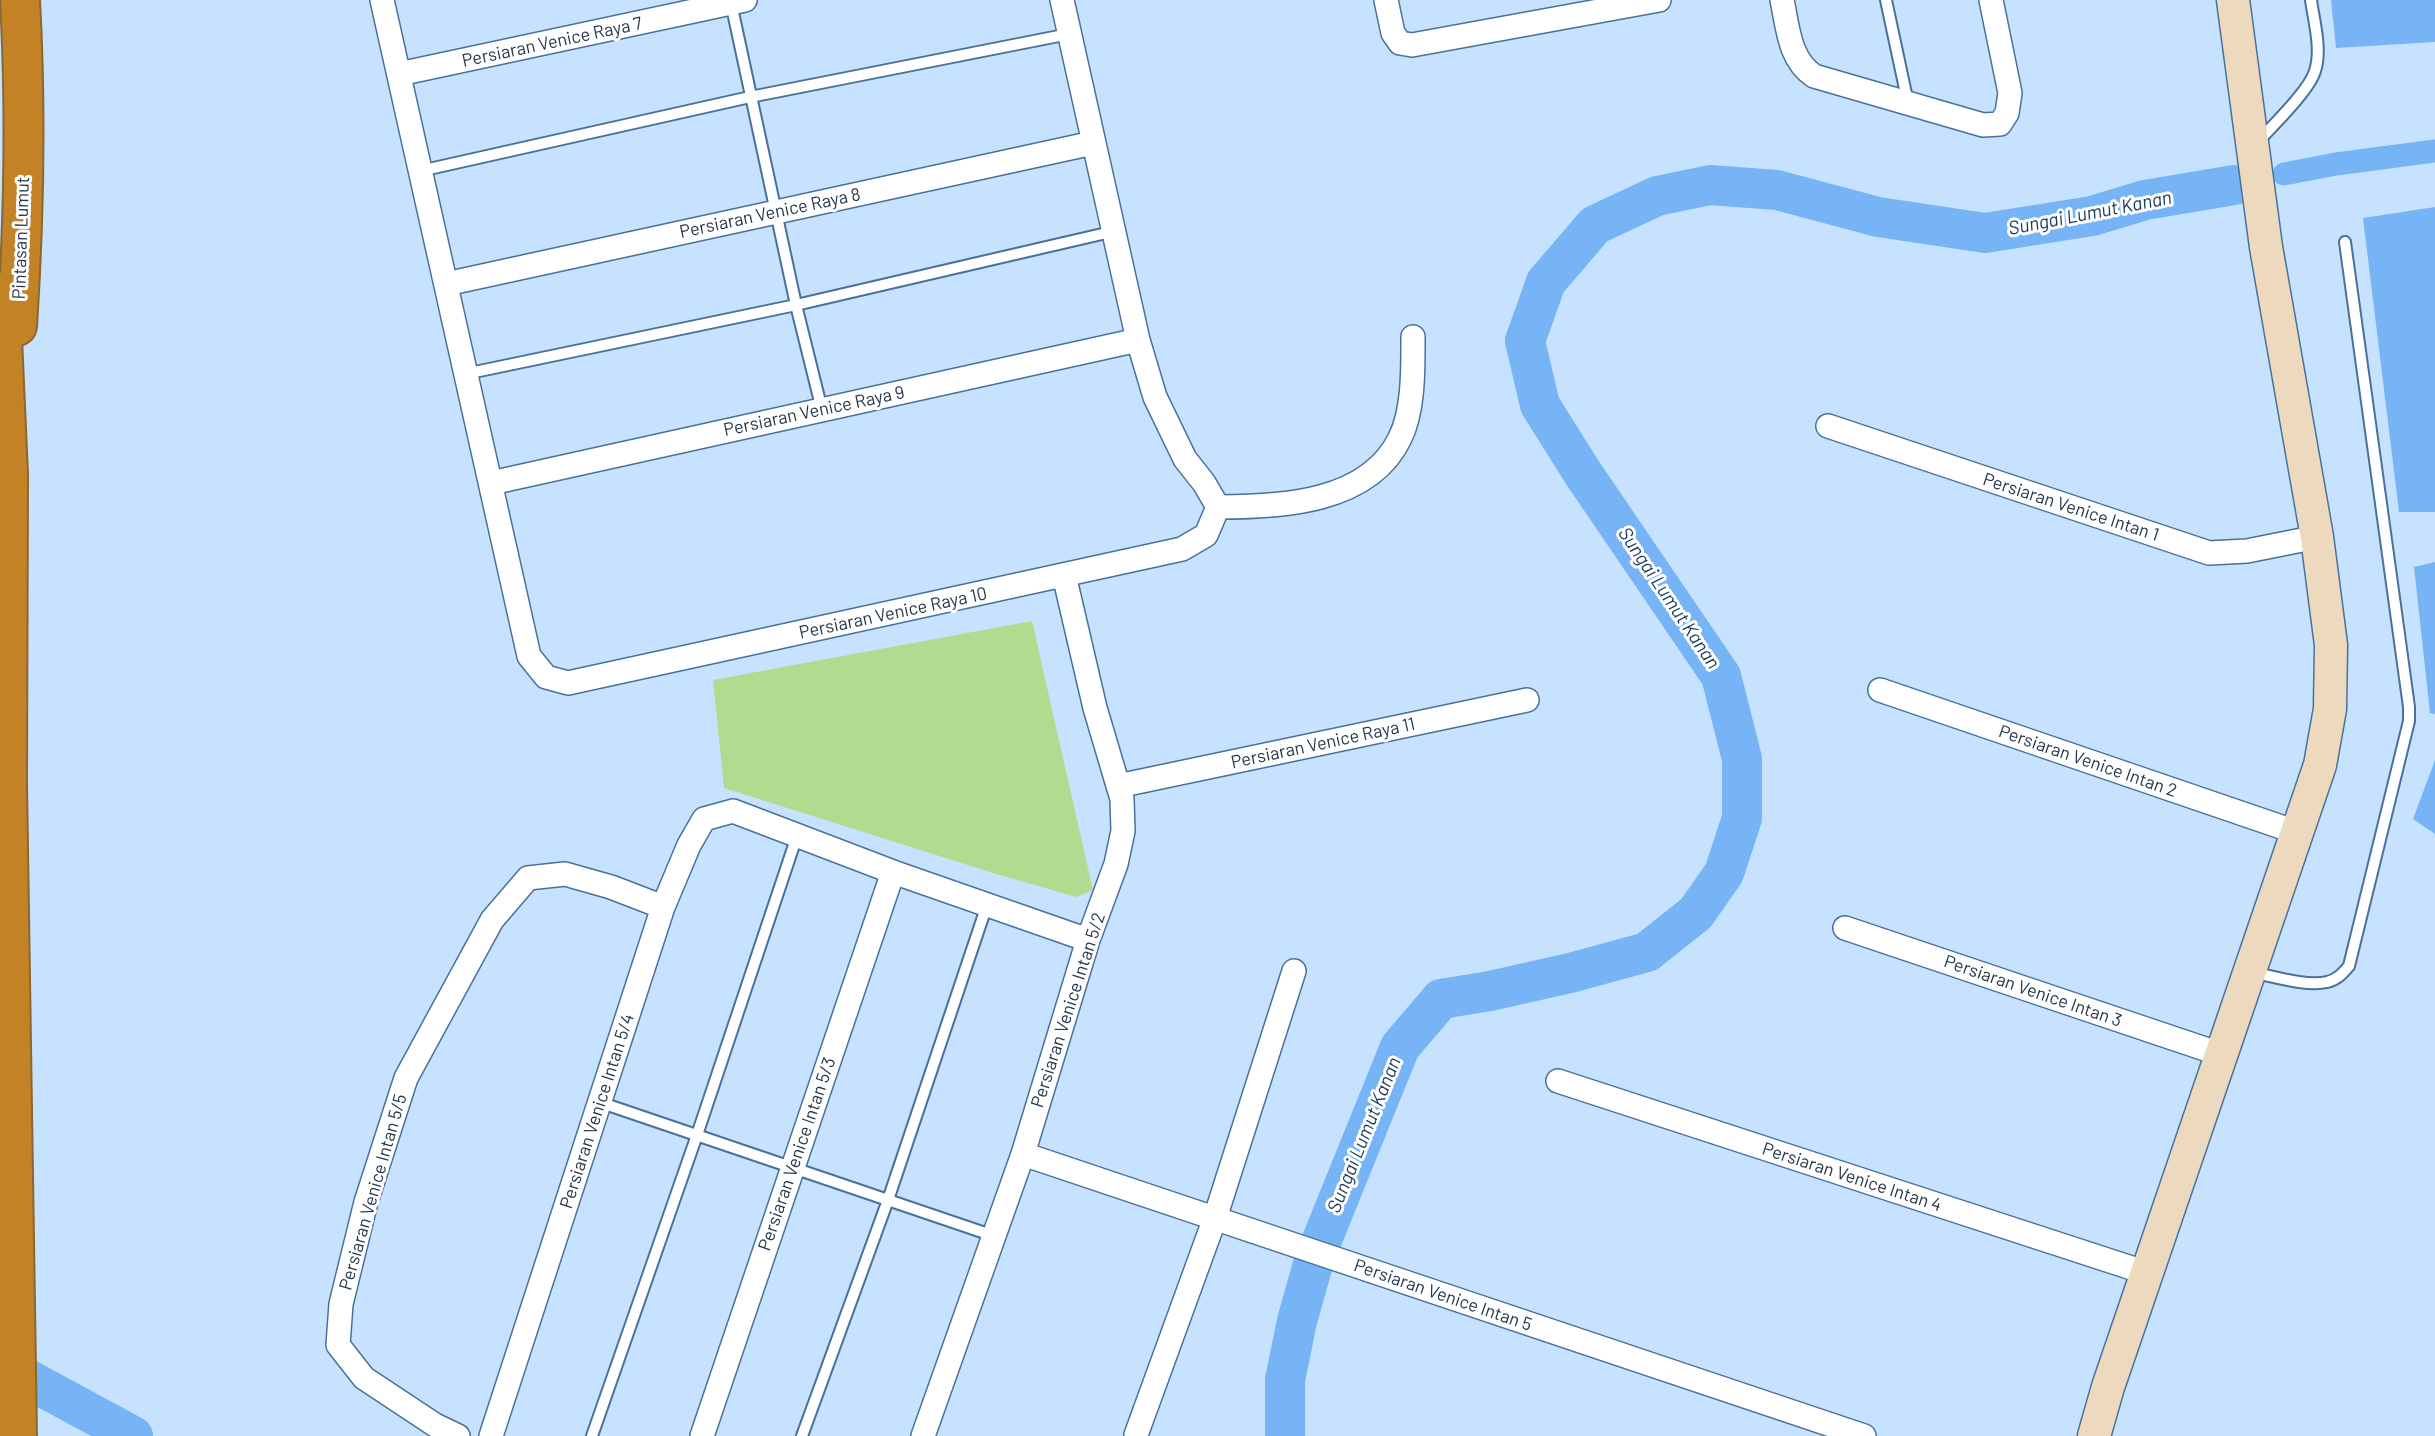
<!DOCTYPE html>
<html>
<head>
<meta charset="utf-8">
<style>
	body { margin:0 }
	canvas { display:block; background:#c7e2ff }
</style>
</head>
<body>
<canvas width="2435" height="1436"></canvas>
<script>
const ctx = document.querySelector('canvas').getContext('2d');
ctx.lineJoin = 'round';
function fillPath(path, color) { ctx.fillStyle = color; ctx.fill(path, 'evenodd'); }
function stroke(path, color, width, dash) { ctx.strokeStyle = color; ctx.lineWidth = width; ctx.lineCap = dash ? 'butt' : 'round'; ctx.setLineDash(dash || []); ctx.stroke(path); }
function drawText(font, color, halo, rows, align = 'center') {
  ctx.font = font + ' Barlow,sans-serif'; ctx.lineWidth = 6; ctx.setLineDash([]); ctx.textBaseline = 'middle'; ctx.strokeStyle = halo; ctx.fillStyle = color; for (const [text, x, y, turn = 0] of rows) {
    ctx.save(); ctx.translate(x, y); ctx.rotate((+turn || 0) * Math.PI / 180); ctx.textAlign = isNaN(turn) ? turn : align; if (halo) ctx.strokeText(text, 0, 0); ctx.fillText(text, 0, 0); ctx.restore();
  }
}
fillPath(new Path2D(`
	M1032,621L1093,890L1076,897L993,873L724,788L713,680Z`), '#b3db90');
fillPath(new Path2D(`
	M2331,0H2435V42L2336,48Z
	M2435,207V512H2399L2363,218Z
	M2435,562V714L2430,713L2414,567Z
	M2435,760V834L2413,819Z`), '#77b4f6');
stroke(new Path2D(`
	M2284,174L2336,164L2435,151`), '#77b4f6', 23);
stroke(new Path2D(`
	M0,1364L133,1436
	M1285,1436V1380L1297,1321L1315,1257L1400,1047L1441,999L1490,991L1570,973L1647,952L1696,913L1724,873L1742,818V759L1721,676L1582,472L1540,405L1525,341L1546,282L1595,225L1657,196L1710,185L1777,190L1878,217L1985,233L2092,216L2145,200L2234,185`), '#77b4f6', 40);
const lane = new Path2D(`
	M1886,0L1908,103
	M731,3L796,305L822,410
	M2257,143C2272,126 2309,91 2315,71C2322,49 2314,22 2311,0
	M420,171L750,97L1069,34
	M465,374L796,305L1115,231
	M2251,972C2272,976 2307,987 2327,982C2337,980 2343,973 2349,966L2409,721V707L2345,242
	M599,1102L994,1236
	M592,1436L697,1135L797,836
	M802,1436L888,1200L987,905`);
const street = new Path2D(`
	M382,0L529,656L546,677L568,683L1182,549L1206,535L1218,507
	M1062,0L1138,340L1155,397L1185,459L1204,483L1218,507
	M1386,0L1393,33L1400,43L1412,45L1659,0
	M1782,0C1788,28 1789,59 1814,76L1983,125L2000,124L2007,113L2010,93L1991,0
	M399,74L745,0
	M446,284L1093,143
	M1828,426L2209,553L2247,551L2317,537
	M491,483L1138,340
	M1218,507C1281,507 1369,503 1400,438C1414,410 1413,367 1413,337
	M1880,690L2296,832
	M1118,786L1527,700
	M1845,928L2220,1054
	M1558,1081L2147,1273
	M1023,1154L1864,1436
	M1136,1435L1215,1218L1294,971
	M458,1436L435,1425L364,1378L338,1345L341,1304L366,1202L406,1078L492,920L528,878L565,874L611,887L663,907
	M491,1436L663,907L689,845L704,819L733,811L893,872L1088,940
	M702,1436L893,872
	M923,1436L1023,1154L1088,940L1116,864L1123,831L1122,799L1095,708L1064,575`);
const secondary = new Path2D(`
	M2094,1436L2108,1387L2320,765L2330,709L2331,645L2317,537L2266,247L2233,0`);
const highway = new Path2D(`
	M0,292L8,475L7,783L17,1436
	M17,326C24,218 26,109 20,0`);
stroke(lane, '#49719c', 14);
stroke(street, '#49719c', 26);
stroke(secondary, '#49719c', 35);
stroke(highway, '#8b6832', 42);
stroke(lane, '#fff', 10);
stroke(street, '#fff', 23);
stroke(secondary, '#eddabe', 32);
stroke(highway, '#c28225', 38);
drawText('18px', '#26374a', '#fff', [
	["Persiaran Venice Raya 7",552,42,-12],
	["Persiaran Venice Raya 8",770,213,-12],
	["Pintasan Lumut",21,238,-88],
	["Persiaran Venice Raya 9",814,411,-12],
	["Persiaran Venice Intan 1",2071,507,18],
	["Persiaran Venice Raya 10",893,613,-12],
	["Persiaran Venice Raya 11",1323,743,-12],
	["Persiaran Venice Intan 2",2088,761,19],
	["Persiaran Venice Intan 3",2033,991,19],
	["Persiaran Venice Intan 5/2",1068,1010,-72],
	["Persiaran Venice Intan 5/4",597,1111,-72],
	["Persiaran Venice Intan 5/3",797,1154,-71],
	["Persiaran Venice Intan 4",1852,1177,18],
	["Persiaran Venice Intan 5/5",373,1192,-74],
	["Persiaran Venice Intan 5",1443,1295,19]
]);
drawText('italic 19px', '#183859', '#fff', [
	["Sungai Lumut Kanan",2090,213,-11],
	["Sungai Lumut Kanan",1669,598,56],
	["Sungai Lumut Kanan",1364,1135,-68]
]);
</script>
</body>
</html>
